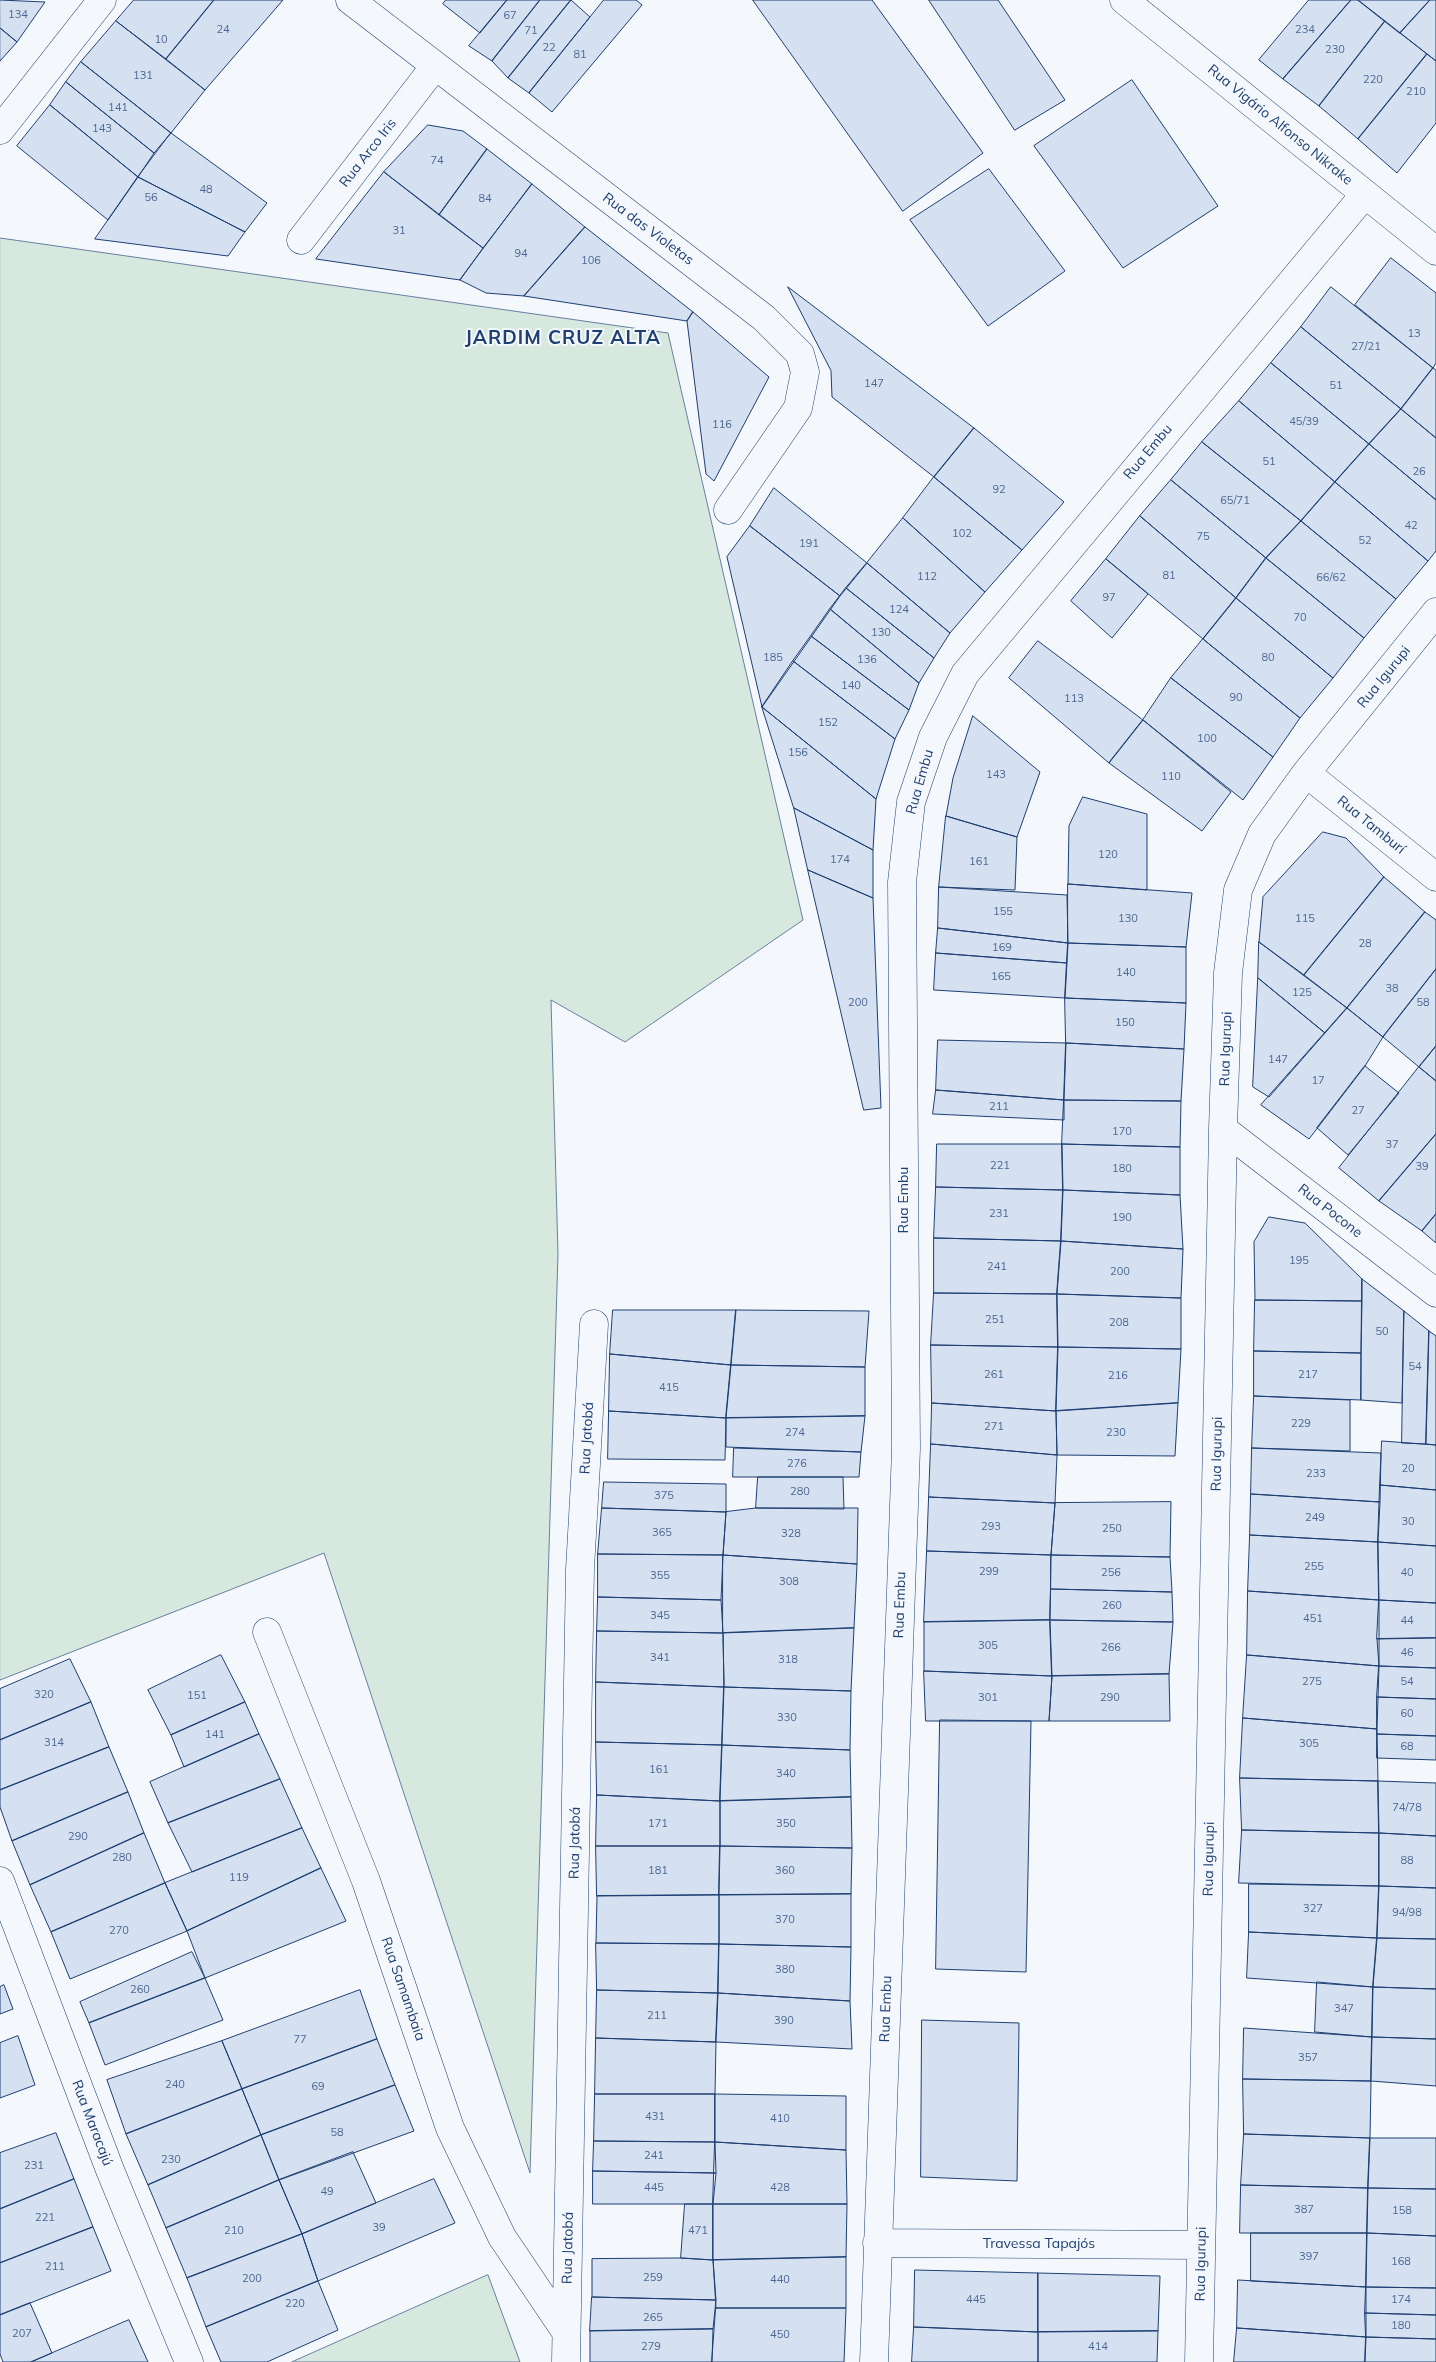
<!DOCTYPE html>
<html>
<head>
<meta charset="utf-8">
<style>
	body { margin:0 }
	canvas { display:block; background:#f4f7fb }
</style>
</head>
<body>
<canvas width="1436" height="2362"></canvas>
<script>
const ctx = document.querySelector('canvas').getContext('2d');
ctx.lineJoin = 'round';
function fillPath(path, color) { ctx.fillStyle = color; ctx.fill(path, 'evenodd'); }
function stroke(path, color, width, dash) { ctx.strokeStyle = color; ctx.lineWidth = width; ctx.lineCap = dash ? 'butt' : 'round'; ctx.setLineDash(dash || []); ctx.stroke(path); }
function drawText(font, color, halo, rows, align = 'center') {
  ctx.font = font + ' Mulish,sans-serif'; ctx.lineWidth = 4; ctx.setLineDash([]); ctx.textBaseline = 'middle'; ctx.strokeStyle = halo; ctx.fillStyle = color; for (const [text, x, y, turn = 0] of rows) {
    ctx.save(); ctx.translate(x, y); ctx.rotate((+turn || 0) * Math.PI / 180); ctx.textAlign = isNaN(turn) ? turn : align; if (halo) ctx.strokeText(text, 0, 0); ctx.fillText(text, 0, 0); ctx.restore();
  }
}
const green = new Path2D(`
	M0,238L668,333L803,920L625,1042L551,1000L558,1254L530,2173L324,1553L0,1680Z
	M488,2275L520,2362H292Z`);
fillPath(green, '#d7e8df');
stroke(green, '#687fa3', 1);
const building = new Path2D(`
	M0,0L45,2L17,42L0,28Z
	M134,0H214L166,59L116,21Z
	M214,0H283L205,90L166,59Z
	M446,0H507L480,33L443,4Z
	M507,0H540L492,61L469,46Z
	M540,0H571L508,78L492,61Z
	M571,0L590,17L529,93L508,78Z
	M604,0H636L642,5L552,112L529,93Z
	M753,0H872L983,153L903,211Z
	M929,0H998L1065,100L1015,130Z
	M1309,0H1351L1283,79L1259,60Z
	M1351,0H1358L1385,21L1319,106L1283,79Z
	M1358,0H1430L1400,33Z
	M1430,0H1436V61L1400,33Z
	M116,21L205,90L171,133L81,62Z
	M1385,21L1427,54L1358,139L1319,106Z
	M0,28L17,42L0,61Z
	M1427,54L1436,61V123L1397,173L1358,139Z
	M81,62L171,133L154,153L66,82Z
	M1132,80L1218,206L1123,268L1034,146Z
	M66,82L154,153L138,177L50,105Z
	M50,105L138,177L108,220L17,146Z
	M428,125L463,131L487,149L439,215L384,172Z
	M171,133L267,203L245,232L138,177Z
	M487,149L532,184L483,248L439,215Z
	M989,169L1065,271L988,326L910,220Z
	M384,172L483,248L460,280L316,259Z
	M138,177L245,232L228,256L95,239Z
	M532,184L585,227L524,296L486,293L460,280Z
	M585,227L693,312L687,321L524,296Z
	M1391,258L1436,293V363L1433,368L1355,305Z
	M788,287L974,428L934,477L832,397L831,371Z
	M1331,287L1433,368L1401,409L1301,327Z
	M693,312L769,377L714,481L706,474L687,321Z
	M1301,327L1401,409L1369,444L1271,363Z
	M1271,363L1369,444L1335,482L1239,401Z
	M1433,368L1436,370V438L1401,409Z
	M1239,401L1335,482L1301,521L1202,442Z
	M1401,409L1436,438V500L1369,444Z
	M974,428L1064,502L1022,550L934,477Z
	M1202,442L1301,521L1266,558L1171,480Z
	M1369,444L1436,500V551L1428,561L1335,482Z
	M934,477L1022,550L985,592L903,518Z
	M1171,480L1266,558L1236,598L1140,516Z
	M1335,482L1428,561L1396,599L1301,521Z
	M774,488L867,563L840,596L750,526Z
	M1140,516L1236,598L1203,639L1106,559Z
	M903,518L985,592L950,633L867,563Z
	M1301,521L1396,599L1364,638L1266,558Z
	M750,526L840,596L762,707L727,557Z
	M1266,558L1364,638L1333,678L1236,598Z
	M1106,559L1148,594L1112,638L1071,601Z
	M867,563L950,633L934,658L846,588Z
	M846,588L934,658L919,683L830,609Z
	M1236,598L1333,678L1300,718L1203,639Z
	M830,609L919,683L909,710L811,636Z
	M811,636L909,710L895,739L793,661Z
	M1203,639L1300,718L1273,757L1171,678Z
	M1038,641L1143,720L1109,763L1009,678Z
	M793,661L895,739L876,799L762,707Z
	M1171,678L1273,757L1243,800L1143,720Z
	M762,707L876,799L873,850L794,808Z
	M973,716L1040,772L1017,837L946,816L953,778Z
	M1143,720L1231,792L1202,831L1109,763Z
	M1083,797L1147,814V890L1068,884L1069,826Z
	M794,808L873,850V898L808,870Z
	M946,816L1017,837L1015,890L939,887Z
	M1323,832L1346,838L1384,877L1304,975L1259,942L1263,897Z
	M808,870L873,898L881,1108L864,1110Z
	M1384,877L1425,912L1347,1008L1304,975Z
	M1068,884L1192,893L1186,947L1068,943Z
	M939,887L1067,895L1068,943L938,928Z
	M1425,912L1436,920V969L1383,1037L1347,1008Z
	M938,928L1068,943L1067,963L936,953Z
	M1259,942L1347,1008L1325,1033L1258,978Z
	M1068,943L1186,947V1003L1065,998Z
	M936,953L1067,963L1065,998L934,990Z
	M1436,969V1046L1419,1067L1383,1037Z
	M1258,978L1325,1033L1269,1097L1253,1087Z
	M1065,998L1186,1003L1184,1049L1066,1043Z
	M1347,1008L1383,1037L1365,1066L1309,1139L1261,1105Z
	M938,1040L1066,1043L1064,1100L936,1090Z
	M1066,1043L1184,1049L1181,1101L1064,1100Z
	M1436,1046V1081L1419,1067Z
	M1365,1066L1399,1093L1348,1155L1317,1128Z
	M1419,1067L1436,1081V1134L1379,1201L1339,1168Z
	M936,1090L1064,1100V1120L933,1114Z
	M1064,1100L1181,1101L1180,1147L1062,1144Z
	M1436,1134V1214L1422,1231L1379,1201Z
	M937,1144H1062L1063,1190L936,1187Z
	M1062,1144L1180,1147V1195L1063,1190Z
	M936,1187L1063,1190L1061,1241L934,1238Z
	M1063,1190L1180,1195L1183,1249L1061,1241Z
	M1436,1214V1243L1422,1231Z
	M1269,1217L1305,1223L1362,1279V1301L1255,1300L1254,1242Z
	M934,1238L1061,1241L1057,1294L934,1293Z
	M1061,1241L1183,1249L1181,1298L1057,1294Z
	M1362,1279L1404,1311L1402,1403L1361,1400Z
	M934,1293L1057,1294L1058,1347L931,1345Z
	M1057,1294L1181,1298V1349L1058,1347Z
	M1255,1300L1362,1301L1361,1353L1254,1351Z
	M613,1310H736L731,1365L610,1354Z
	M736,1310L869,1311L865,1367L731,1365Z
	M1404,1311L1429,1331L1426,1444L1402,1443Z
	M1429,1331L1436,1336V1445L1426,1444Z
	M931,1345L1058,1347L1056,1411L932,1403Z
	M1058,1347L1181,1349L1178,1403L1056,1411Z
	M1254,1351L1361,1353V1400L1254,1396Z
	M610,1354L731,1365L726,1418L609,1411Z
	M731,1365L865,1367V1416L726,1418Z
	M1254,1396L1350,1400V1451L1252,1448Z
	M932,1403L1056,1411L1057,1455L931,1444Z
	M1178,1403L1175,1456L1057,1455L1056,1411Z
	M609,1411L726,1418L725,1460L608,1459Z
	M865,1416L861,1452L726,1447V1418Z
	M1382,1441L1436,1445V1490L1380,1485Z
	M931,1444L1057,1455L1055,1503L929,1497Z
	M734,1448L861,1452L859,1477H733Z
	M1252,1448L1381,1453L1380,1502L1251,1494Z
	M758,1477H843L844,1509L756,1508Z
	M604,1482L726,1484V1512L602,1508Z
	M1380,1485L1436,1490V1546L1378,1542Z
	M1251,1494L1380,1502L1378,1542L1250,1535Z
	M929,1497L1055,1503L1051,1555L927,1551Z
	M1171,1502L1170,1557L1051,1555L1055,1503Z
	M602,1508L726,1512L723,1555L598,1554Z
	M756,1508H858L857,1564L723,1555L726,1512Z
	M1250,1535L1378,1542L1379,1600L1248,1591Z
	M1378,1542L1436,1546V1603L1379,1600Z
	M927,1551L1051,1555L1050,1620L924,1622Z
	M598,1554L723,1555L721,1600L598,1597Z
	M723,1555L857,1564L854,1628L723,1633Z
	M1051,1555L1170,1557L1172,1592L1051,1589Z
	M1051,1589L1172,1592L1173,1622L1050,1620Z
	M1248,1591L1379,1600V1666L1247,1655Z
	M598,1597L721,1600L723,1633L597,1631Z
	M1379,1600L1436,1603V1638L1377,1639Z
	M1050,1620L1052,1676L924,1671V1622Z
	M1050,1620L1173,1622L1169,1674L1052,1676Z
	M854,1628L851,1691L724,1687L723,1633Z
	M597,1631L723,1633L724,1687L596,1682Z
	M1436,1638V1668L1379,1666L1377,1639Z
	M221,1655L245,1702L171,1735L148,1690Z
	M1247,1655L1379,1666L1377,1729L1243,1718Z
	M70,1659L91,1702L0,1740V1689Z
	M1379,1666L1436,1668V1699L1377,1697Z
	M924,1671L1052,1676L1049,1721H926Z
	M1169,1674L1170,1721H1049L1052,1676Z
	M596,1682L724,1687L722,1745L596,1742Z
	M724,1687L851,1691L850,1750L722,1745Z
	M1377,1697L1436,1699V1736L1377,1734Z
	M91,1702L109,1747L0,1790V1740Z
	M245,1702L259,1734L184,1767L171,1735Z
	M1243,1718L1377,1729L1378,1781L1240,1778Z
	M940,1720L1031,1721L1026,1972L936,1969Z
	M259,1734L280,1779L168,1823L150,1782Z
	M1377,1734L1436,1736V1760L1377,1758Z
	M596,1742L722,1745L720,1801L597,1795Z
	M722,1745L850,1750L851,1797L720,1801Z
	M109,1747L128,1792L12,1841L0,1807V1790Z
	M1240,1778L1378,1781L1379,1833L1242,1830Z
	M280,1779L302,1828L192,1872L168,1823Z
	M1378,1781L1436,1783V1836L1379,1833Z
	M128,1792L144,1833L30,1885L12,1841Z
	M597,1795L720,1801V1846H596Z
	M851,1797L852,1848L720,1846V1801Z
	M302,1828L321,1868L187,1931L165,1883Z
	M1242,1830L1379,1833V1886L1239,1883Z
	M144,1833L165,1883L51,1932L30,1885Z
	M1379,1833L1436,1836V1888L1379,1886Z
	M596,1846H720L719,1895L597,1896Z
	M720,1846L852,1848L851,1894L719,1895Z
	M321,1868L346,1921L205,1978L187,1931Z
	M165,1883L187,1931L70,1979L51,1932Z
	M1249,1884L1379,1886L1377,1938L1249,1932Z
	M1379,1886L1436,1888V1939L1377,1938Z
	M851,1894V1947L719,1944V1895Z
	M719,1895V1944L596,1943L597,1896Z
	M1249,1932L1377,1938L1373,1987L1247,1978Z
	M1377,1938L1436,1939V1989L1373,1987Z
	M596,1943L719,1944L718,1993L597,1990Z
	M719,1944L851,1947L850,2001L718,1993Z
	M192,1952L205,1978L89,2023L80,2002Z
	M205,1978L223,2020L105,2065L89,2023Z
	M1317,1982L1373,1987L1372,2037L1315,2032Z
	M4,1985L13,2009L0,2014V1987Z
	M1373,1987L1436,1989V2039L1372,2037Z
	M360,1990L377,2039L242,2089L222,2041Z
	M597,1990L718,1993L716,2042L596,2038Z
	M718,1993L850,2001L852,2049L716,2042Z
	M922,2020L1019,2023L1017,2181L921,2177Z
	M1244,2028L1372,2037L1371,2081L1243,2079Z
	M18,2036L35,2085L0,2098V2043Z
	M1372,2037L1436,2039V2086L1371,2081Z
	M596,2038L716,2042L715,2094H595Z
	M377,2039L395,2085L261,2135L242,2089Z
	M222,2041L242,2089L126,2134L107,2080Z
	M1243,2079L1371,2081L1370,2138L1244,2134Z
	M395,2085L414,2131L279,2180L261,2135Z
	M242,2089L261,2135L148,2185L126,2134Z
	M595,2094H715V2142L594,2141Z
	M715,2094L846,2096V2150L715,2142Z
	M56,2133L74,2179L0,2209V2153Z
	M1244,2134L1370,2138L1368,2188L1241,2185Z
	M261,2135L279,2180L166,2228L148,2185Z
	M1370,2138H1436V2189L1368,2188Z
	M594,2141L715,2142L716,2173L593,2171Z
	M715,2142L846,2150L847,2204H713Z
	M353,2152L376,2203L302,2234L279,2180Z
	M593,2171L716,2173L713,2204H593Z
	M74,2179L93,2227L0,2263V2209Z
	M434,2179L455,2223L318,2281L302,2234Z
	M279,2180L302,2234L187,2278L166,2228Z
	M1241,2185L1368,2188L1367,2233H1240Z
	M1368,2188L1436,2189V2236L1367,2233Z
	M685,2204H713V2260L681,2258Z
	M713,2204H847L846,2257L713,2260Z
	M93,2227L111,2271L0,2315V2263Z
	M1251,2233H1367L1366,2287L1251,2281Z
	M1367,2233L1436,2236V2288L1366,2287Z
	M302,2234L318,2281L206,2327L187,2278Z
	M846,2257V2308H716L713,2260Z
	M681,2258L713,2260L716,2300L592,2297V2259Z
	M915,2270L1038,2273V2332L914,2327Z
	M1038,2273L1160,2276L1158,2331L1038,2332Z
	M1238,2280L1366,2287V2337L1237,2328Z
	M318,2281L338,2330L267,2362H221L206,2327Z
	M1366,2287L1436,2288V2315L1365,2313Z
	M592,2297L716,2300L713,2329L590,2331Z
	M30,2303L52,2353L31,2362H3L0,2354V2315Z
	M716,2308H846L844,2362H712Z
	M1365,2313L1436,2315V2339L1366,2337Z
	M129,2320L148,2362H31Z
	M914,2327L1038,2332V2362H912Z
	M1237,2328L1366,2337L1365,2362H1234Z
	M713,2329L712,2362H590V2331Z
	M1158,2331L1157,2362H1038V2332Z
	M1366,2337L1436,2339V2362H1365Z`);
fillPath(building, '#d5e0f0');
stroke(building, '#1d3f73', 1);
const minor = new Path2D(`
	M350,0L764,318L800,354L805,372L798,408L728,510
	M1124,0L1436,251
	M0,130L102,0
	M301,240L435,66
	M1306,773L1436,877
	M1223,1129L1436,1293
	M267,1632L366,1881L450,2128L502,2237L566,2332
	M0,1881L110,2170L189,2362
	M877,2243L1201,2245
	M566,2362L580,1569L594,1324
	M874,2362L906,1448L902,882L911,802L933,737L965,674L1365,194
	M1199,2362L1223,1129L1228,973L1238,890L1262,834L1306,773L1436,612`);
stroke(minor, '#1d3f73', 29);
stroke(minor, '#f4f7fb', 28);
drawText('11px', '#4b6792', null, [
	["134",18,15],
	["67",510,16],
	["24",223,30],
	["234",1305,30],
	["71",531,31],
	["10",161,40],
	["22",549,48],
	["230",1335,50],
	["81",580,55],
	["131",143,76],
	["220",1373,80],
	["210",1416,92],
	["141",118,108],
	["143",102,129],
	["74",437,161],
	["48",206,190],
	["56",151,198],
	["84",485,199],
	["31",399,231],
	["94",521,254],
	["106",591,261],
	["13",1414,334],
	["27/21",1366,347],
	["147",874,384],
	["51",1336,386],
	["45/39",1304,422],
	["116",722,425],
	["51",1269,462],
	["26",1419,472],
	["92",999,490],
	["65/71",1235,501],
	["42",1411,526],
	["102",962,534],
	["75",1203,537],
	["52",1365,541],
	["191",809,544],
	["81",1169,576],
	["112",927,577],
	["66/62",1331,578],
	["97",1109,598],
	["124",899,610],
	["70",1300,618],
	["130",881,633],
	["185",773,658],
	["80",1268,658],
	["136",867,660],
	["140",851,686],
	["90",1236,698],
	["113",1074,699],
	["152",828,723],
	["100",1207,739],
	["156",798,753],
	["143",996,775],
	["110",1171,777],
	["120",1108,855],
	["174",840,860],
	["161",979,862],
	["155",1003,912],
	["130",1128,919],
	["115",1305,919],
	["28",1365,944],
	["169",1002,948],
	["140",1126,973],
	["165",1001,977],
	["38",1392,989],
	["125",1302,993],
	["200",858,1003],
	["58",1423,1003],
	["150",1125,1023],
	["147",1278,1060],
	["17",1318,1081],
	["211",999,1107],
	["27",1358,1111],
	["170",1122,1132],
	["37",1392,1145],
	["221",1000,1166],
	["39",1422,1167],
	["180",1122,1169],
	["231",999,1214],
	["190",1122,1218],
	["195",1299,1261],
	["241",997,1267],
	["200",1120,1272],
	["251",995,1320],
	["208",1119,1323],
	["50",1382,1332],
	["54",1415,1367],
	["261",994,1375],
	["217",1308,1375],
	["216",1118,1376],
	["415",669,1388],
	["229",1301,1424],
	["271",994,1427],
	["274",795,1433],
	["230",1116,1433],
	["276",797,1464],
	["20",1408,1469],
	["233",1316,1474],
	["280",800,1492],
	["375",664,1496],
	["249",1315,1518],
	["30",1408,1522],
	["293",991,1527],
	["250",1112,1529],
	["365",662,1533],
	["328",791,1534],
	["255",1314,1567],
	["299",989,1572],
	["256",1111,1573],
	["40",1407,1573],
	["355",660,1576],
	["308",789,1582],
	["260",1112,1606],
	["345",660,1616],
	["451",1313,1619],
	["44",1407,1621],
	["305",988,1646],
	["266",1111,1648],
	["46",1407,1653],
	["341",660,1658],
	["318",788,1660],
	["275",1312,1682],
	["54",1407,1682],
	["320",44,1695],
	["151",197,1696],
	["301",988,1698],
	["290",1110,1698],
	["60",1407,1714],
	["330",787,1718],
	["141",215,1735],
	["314",54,1743],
	["305",1309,1744],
	["68",1407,1747],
	["161",659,1770],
	["340",786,1774],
	["74/78",1407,1808],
	["171",658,1824],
	["350",786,1824],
	["290",78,1837],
	["280",122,1858],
	["88",1407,1861],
	["181",658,1871],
	["360",785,1871],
	["119",239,1878],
	["327",1313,1909],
	["94/98",1407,1913],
	["370",785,1920],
	["270",119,1931],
	["380",785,1970],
	["260",140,1990],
	["347",1344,2009],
	["211",657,2016],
	["390",784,2021],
	["77",300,2040],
	["357",1308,2058],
	["240",175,2085],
	["69",318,2087],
	["431",655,2117],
	["410",780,2119],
	["58",337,2133],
	["241",654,2156],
	["230",171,2160],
	["231",34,2166],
	["445",654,2188],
	["428",780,2188],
	["49",327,2192],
	["387",1304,2210],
	["158",1402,2211],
	["221",45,2218],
	["39",379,2228],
	["210",234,2231],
	["471",698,2231],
	["397",1309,2257],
	["168",1401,2262],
	["211",55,2267],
	["259",653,2278],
	["200",252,2279],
	["440",780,2280],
	["445",976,2300],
	["174",1401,2300],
	["220",295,2304],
	["265",653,2318],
	["180",1401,2326],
	["207",22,2334],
	["450",780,2335],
	["279",651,2347],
	["414",1098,2347]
]);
drawText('14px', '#1d3f73', '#f4f7fb', [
	["Rua Vigário Alfonso Nikrake",1280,125,39],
	["Rua Arco Iris",368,153,-52],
	["Rua das Violetas",648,229,37],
	["Rua Embu",1148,452,-50],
	["Rua Igurupi",1384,677,-51],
	["Rua Embu",920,782,-74],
	["Rua Tamburí",1371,825,39],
	["Rua Igurupi",1226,1049,-88],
	["Rua Embu",904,1200,-90],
	["Rua Pocone",1330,1211,38],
	["Rua Jatobá",587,1438,-87],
	["Rua Igurupi",1217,1454,-89],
	["Rua Embu",900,1605,-88],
	["Rua Jatobá",575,1843,-89],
	["Rua Igurupi",1209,1859,-89],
	["Rua Samambaia",403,1989,71],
	["Rua Embu",886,2009,-88],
	["Rua Maracajú",92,2123,69],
	["Travessa Tapajós",1039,2244],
	["Rua Jatobá",568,2248,-89],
	["Rua Igurupi",1201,2264,-89]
]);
ctx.letterSpacing = '1px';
drawText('bold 19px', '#1d3f73', '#f4f7fb', [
	["JARDIM CRUZ ALTA",563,338]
]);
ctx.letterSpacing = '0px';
</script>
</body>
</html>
